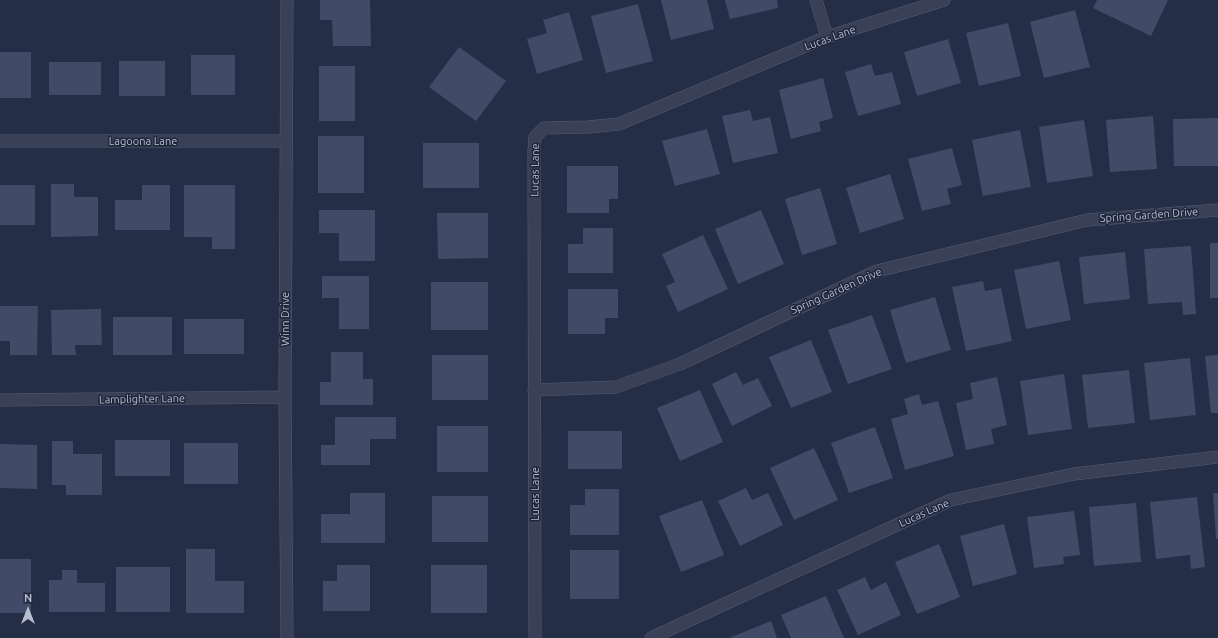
<!DOCTYPE html>
<html>
<head>
<meta charset="utf-8">
<style>
	body { margin:0 }
	#map { position:relative; width:1218px; height:638px; overflow:hidden; background:#252e47; font-family:Ubuntu,sans-serif }
	canvas { display:block }
	.north { position:absolute; left:8px; top:590px; width:40px; height:40px; -webkit-text-stroke:3px #1e263c; paint-order:stroke; rotate:0deg; font-size:11px; font-weight:700; line-height:16px; text-align:center; color:#b8bdcf }
	.north::after { content:''; display:block; margin:auto; width:14px; height:18px; background:#b8bdcf; clip-path:polygon(50% 0,100% 100%,50% 72%,0 100%) }
</style>
</head>
<body>
<div id="map">
<canvas width="1218" height="638"></canvas>
<div class="north">N</div>
</div>
<script>
const ctx = document.querySelector('canvas').getContext('2d');
ctx.lineJoin = 'round';
function fillPath(path, color) { ctx.fillStyle = color; ctx.fill(path, 'evenodd'); }
function stroke(path, color, width, dash) { ctx.strokeStyle = color; ctx.lineWidth = width; ctx.lineCap = dash ? 'butt' : 'round'; ctx.setLineDash(dash || []); ctx.stroke(path); }
function drawText(font, color, halo, rows, align = 'center') {
  ctx.font = font + ' Ubuntu,sans-serif'; ctx.lineWidth = 3; ctx.setLineDash([]); ctx.textBaseline = 'middle'; ctx.strokeStyle = halo; ctx.fillStyle = color; for (const [text, x, y, turn = 0] of rows) {
    ctx.save(); ctx.translate(x, y); ctx.rotate((+turn || 0) * Math.PI / 180); ctx.textAlign = isNaN(turn) ? turn : align; if (halo) ctx.strokeText(text, 0, 0); ctx.fillText(text, 0, 0); ctx.restore();
  }
}
fillPath(new Path2D(`
	M320,0H370L371,46H333L332,20H320Z
	M661,0H707L714,29L671,40Z
	M725,0H777L778,8L730,19Z
	M1097,0H1168L1151,36L1093,8Z
	M638,4L653,61L606,73L591,16Z
	M1075,10L1090,67L1044,78L1030,22Z
	M569,12L583,60L537,74L527,39L547,33L543,20Z
	M1008,23L1021,76L979,86L966,33Z
	M948,39L961,83L917,96L904,52Z
	M459,47L506,81L476,121L429,87Z
	M0,52H31V98H0Z
	M191,55H235V95H191Z
	M119,61H165V96H119Z
	M49,62H101V95H49Z
	M871,64L875,76L892,72L901,104L858,116L845,72Z
	M319,66H355V121H319Z
	M823,78L833,118L819,122L821,131L791,139L779,90Z
	M750,110L753,121L770,117L778,153L733,163L722,116Z
	M1153,116L1157,169L1110,172L1106,120Z
	M1218,118V166H1174L1173,119Z
	M1084,120L1093,176L1047,183L1039,127Z
	M707,129L720,174L675,186L662,141Z
	M1020,130L1031,187L983,196L972,140Z
	M318,136H364V193H318Z
	M423,143H479V188H423Z
	M952,148L962,185L947,189L951,204L922,211L908,159Z
	M567,166H618V199H609V213H567Z
	M890,174L904,219L860,233L846,188Z
	M51,184H74V197H98V236L51,237Z
	M0,185H35V225H0Z
	M142,185H170V230H115V200H142Z
	M184,185H235V249H212V237H184Z
	M820,188L837,244L802,255L785,199Z
	M319,210H375V261H339V233H319Z
	M761,210L784,264L738,284L715,229Z
	M437,213H488V258L438,259Z
	M583,228H613V273H568V244H583Z
	M703,235L728,289L678,312L666,286L675,282L662,254Z
	M1210,243H1218V298H1210Z
	M1191,246L1196,314L1183,315L1182,302L1148,304L1144,249Z
	M1125,252L1130,299L1084,304L1079,257Z
	M1059,261L1071,320L1026,329L1014,270Z
	M322,276H369V329H339V298H322Z
	M983,281L985,291L1001,288L1012,341L966,351L952,287Z
	M431,282H488V330H431Z
	M568,289H618V318H605V334H568Z
	M935,297L951,350L906,363L890,310Z
	M0,306H38L37,355H10V341H0Z
	M101,309L102,345H75L76,355H52L51,310Z
	M872,315L892,369L848,384L828,330Z
	M113,317H172V355H113Z
	M184,319H244V354H184Z
	M811,340L832,392L791,408L769,357Z
	M331,352H363V379H373V405H320V382H331Z
	M432,355H488V400H432Z
	M1218,355V413H1211L1205,356Z
	M1190,358L1196,415L1150,420L1144,363Z
	M1129,370L1135,423L1088,428L1082,375Z
	M736,372L743,385L758,378L772,406L732,426L712,384Z
	M1064,374L1072,429L1028,435L1020,381Z
	M997,377L1007,425L991,429L994,444L966,450L956,403L973,399L970,383Z
	M700,390L723,442L680,461L657,408Z
	M919,394L922,405L938,401L954,456L905,470L891,419L908,414L904,399Z
	M335,417H396V439H370V465H321V445H335Z
	M437,426H488V472H437Z
	M875,427L893,478L849,493L831,443Z
	M568,431H622V469H568Z
	M115,440H170V476H115Z
	M52,441H73V454H102V495H66V485H52Z
	M184,443H238V484H184Z
	M0,444L37,445V489L0,488Z
	M814,448L838,500L794,520L770,468Z
	M746,488L752,500L768,493L783,525L740,546L718,501Z
	M585,489H619V535H570V505H585Z
	M350,493H385V543H321V514H350Z
	M1213,493H1218V539H1216Z
	M432,496H488V542H432Z
	M1197,497L1205,567L1191,569L1190,555L1156,559L1150,502Z
	M702,500L724,555L681,572L659,516Z
	M1136,503L1141,562L1094,566L1089,507Z
	M1074,511L1080,555L1063,557L1064,564L1034,568L1027,517Z
	M1004,524L1017,574L973,586L960,536Z
	M939,544L960,597L917,614L895,562Z
	M186,549H215V581H244V613H186Z
	M570,550H619V599H570Z
	M0,559H31V613H0Z
	M337,565H370V611H323V581H337Z
	M431,565H487V613H431Z
	M116,567H170V612H116Z
	M62,570H77V583H105V612H49V580H62Z
	M865,577L871,590L886,582L901,615L858,635L837,590Z
	M826,596L844,638H791L781,615Z
	M771,621L777,638H729Z`), '#414b67');
const minor = new Path2D(`
	M287,0L285,397L287,638
	M816,0L827,37
	M0,141H286
	M534,390L616,387L680,364L877,271L1087,220L1218,210
	M0,400L285,397
	M535,638L534,152L535,137L544,128L588,127L619,124L827,37L944,0
	M651,638L951,500L1074,474L1218,457`);
stroke(minor, '#555c71', 13);
stroke(minor, '#3a4156', 12);
drawText('11px', '#b8bdcf', '#1e263c', [
	["Lucas Lane",830,38,-20],
	["Lagoona Lane",143,141],
	["Lucas Lane",535,170,-89],
	["Spring Garden Drive",1149,215,-4],
	["Spring Garden Drive",836,291,-24],
	["Winn Drive",285,319,-90],
	["Lamplighter Lane",142,399,-1],
	["Lucas Lane",535,494,-90],
	["Lucas Lane",924,513,-24]
]);
</script>
</body>
</html>
